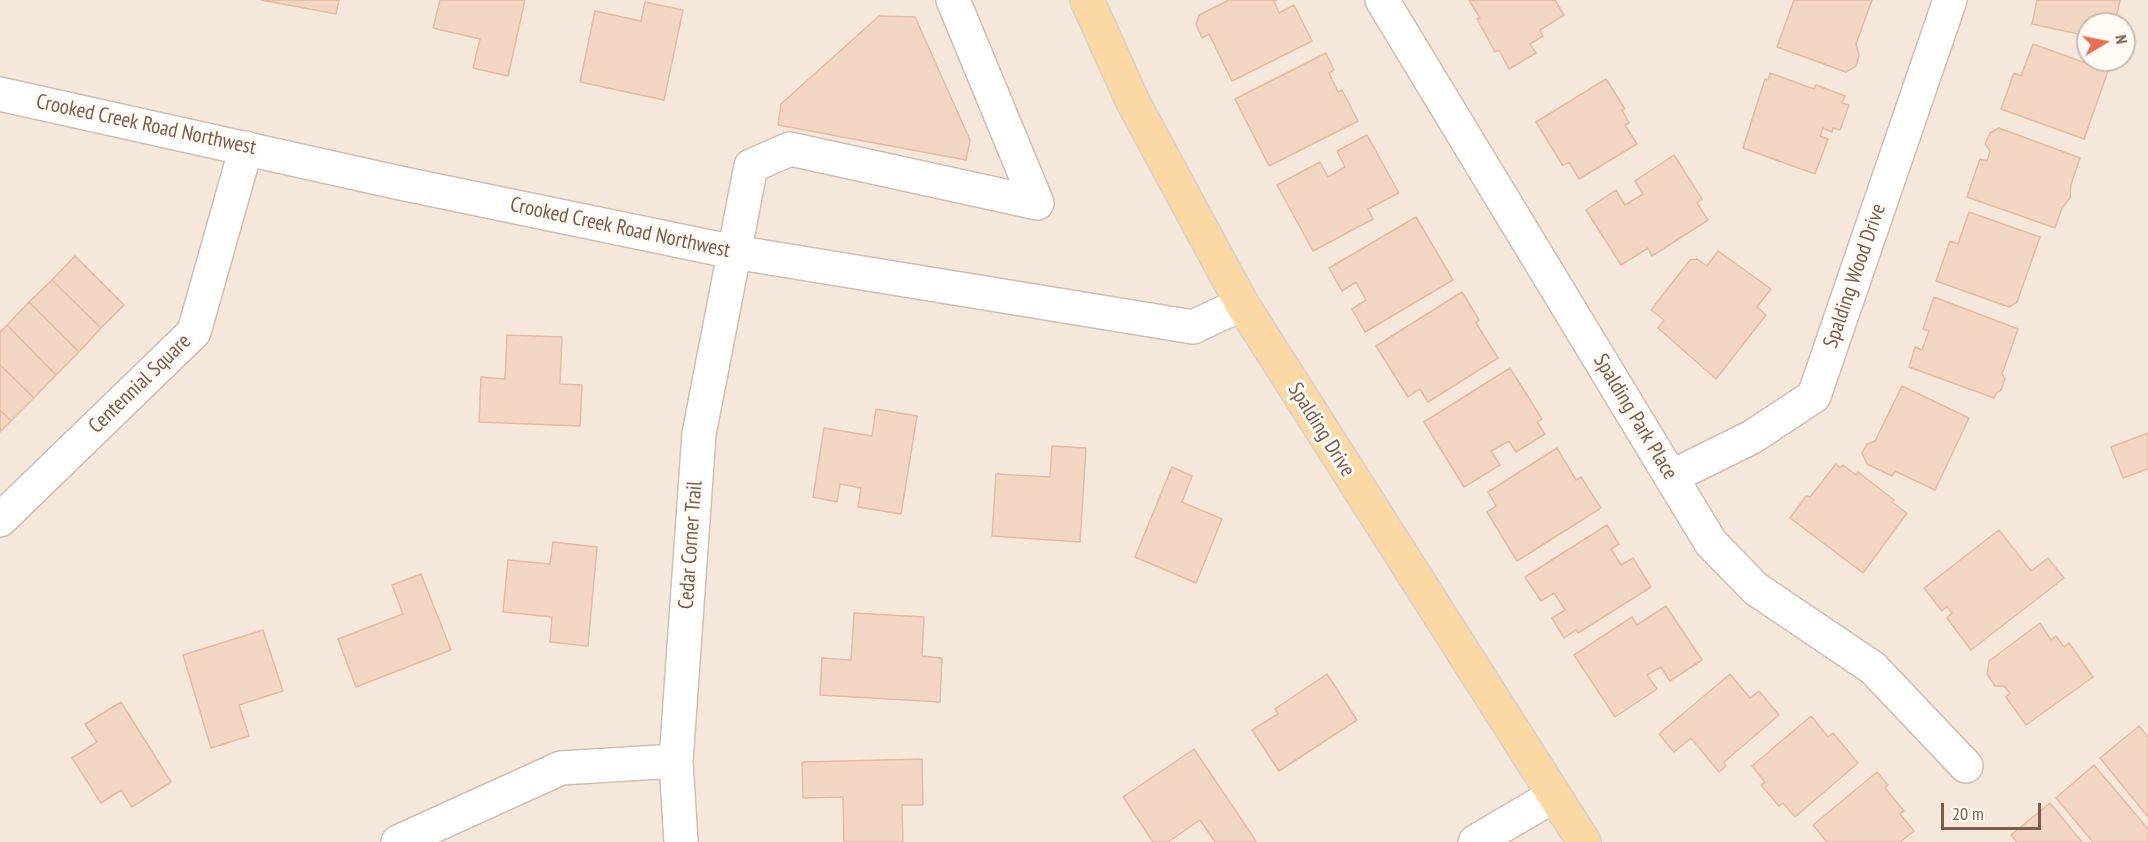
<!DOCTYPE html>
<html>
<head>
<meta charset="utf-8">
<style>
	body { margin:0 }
	#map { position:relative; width:2148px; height:842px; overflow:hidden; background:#fdf6ec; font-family:"PT Sans Narrow",sans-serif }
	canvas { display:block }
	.north { position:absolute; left:2076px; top:12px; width:60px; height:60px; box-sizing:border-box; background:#fffaf3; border:2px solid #cabbb1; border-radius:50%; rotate:80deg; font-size:16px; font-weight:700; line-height:24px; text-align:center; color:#7a5c4d }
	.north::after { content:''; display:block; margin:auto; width:21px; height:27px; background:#e76f51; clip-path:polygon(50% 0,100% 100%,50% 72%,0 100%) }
	.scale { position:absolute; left:1941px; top:803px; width:100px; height:27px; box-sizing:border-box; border:3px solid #7a5c4d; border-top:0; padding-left:8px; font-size:18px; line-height:21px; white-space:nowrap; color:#7a5c4d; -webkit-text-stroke:4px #fffaf3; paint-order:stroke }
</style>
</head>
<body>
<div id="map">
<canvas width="2148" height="842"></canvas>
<div class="north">N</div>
<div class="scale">20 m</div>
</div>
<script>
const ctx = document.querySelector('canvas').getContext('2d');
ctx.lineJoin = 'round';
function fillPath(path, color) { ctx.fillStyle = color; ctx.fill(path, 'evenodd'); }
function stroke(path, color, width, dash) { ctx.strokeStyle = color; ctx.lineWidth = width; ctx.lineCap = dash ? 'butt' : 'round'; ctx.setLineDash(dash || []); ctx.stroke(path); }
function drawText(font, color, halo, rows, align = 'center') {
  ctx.font = font + ' "PT Sans Narrow",sans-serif'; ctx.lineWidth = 6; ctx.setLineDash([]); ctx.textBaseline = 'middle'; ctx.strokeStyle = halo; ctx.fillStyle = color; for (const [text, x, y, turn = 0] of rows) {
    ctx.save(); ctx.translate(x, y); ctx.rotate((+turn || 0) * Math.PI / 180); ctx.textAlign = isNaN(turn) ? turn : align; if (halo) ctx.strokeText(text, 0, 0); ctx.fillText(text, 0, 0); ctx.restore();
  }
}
fillPath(new Path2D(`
	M0,0H2148V842H0ZM2088,24H2124V60H2088Z`), '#f5e8da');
const building = new Path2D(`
	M261,0H339L336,14Z
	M440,0H525L508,76L473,68L480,39L433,28Z
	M1229,0H1276L1274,1L1279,13L1294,5L1312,41L1232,81L1209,34L1202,38L1196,24L1199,15Z
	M1469,0H1555L1564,15L1540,30L1543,36L1530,44L1536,53L1509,69L1499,50L1495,52L1477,19L1480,18Z
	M1794,0H1872L1856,44L1859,55L1856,66L1846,72L1777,47Z
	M2037,0H2120L2115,24H2088V36L2032,24Z
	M645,2L683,10L664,100L580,82L595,11L641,21Z
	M879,16L915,17L970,140L966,160L778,125L781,104Z
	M2033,44L2108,71L2084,139L2001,109L2014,73L2021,76Z
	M1326,53L1334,70L1329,73L1338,92L1342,90L1358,121L1269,166L1235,99Z
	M1770,73L1814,89L1816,85L1845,96L1842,103L1849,105L1840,130L1833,128L1832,132L1823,128L1820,136L1828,139L1815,174L1743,148L1765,79L1768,80Z
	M1606,79L1625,109L1622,110L1629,123L1625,125L1637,144L1579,179L1569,162L1563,166L1536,122Z
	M1999,128L2080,158L2071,184L2070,198L2062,208L2055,228L1967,197L1980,159L1987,161L1990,151L1985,144L1990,133Z
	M1367,135L1399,193L1368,209L1373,219L1313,251L1277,185L1320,162L1328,177L1345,167L1337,151Z
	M1674,155L1702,199L1697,203L1708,220L1652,256L1648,248L1621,265L1586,210L1616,190L1625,205L1643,194L1635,181Z
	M1969,212L2040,237L2017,302L2009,307L1936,281L1950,241L1958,244Z
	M1416,217L1453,280L1365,332L1352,309L1366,300L1356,282L1342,291L1329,268Z
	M1718,251L1771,289L1757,307L1766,315L1716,379L1658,328L1664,320L1651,310L1690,260L1697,259L1707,266Z
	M75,256L124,305L101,328L52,280Z
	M52,280L101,328L79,352L29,302Z
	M1462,292L1479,320L1476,323L1498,358L1428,402L1420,389L1408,397L1376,346Z
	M1934,297L2018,329L2002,374L2005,379L2001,390L1996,393L1994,398L1909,367L1915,347L1922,350L1929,331L1923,329Z
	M29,302L79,352L56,375L7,325Z
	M7,325L56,375L34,398L0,365V332Z
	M507,335L562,337L560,384L582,385L580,426L479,422L481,377L505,379Z
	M0,365L34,398L11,421L0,410Z
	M1510,368L1542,419L1537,422L1545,434L1516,452L1509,441L1491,451L1500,465L1464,487L1424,422Z
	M1902,386L1969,418L1935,490L1895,471L1892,476L1867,464L1862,453L1867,444L1875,441Z
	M876,409L917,416L901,514L858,507L861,488L840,484L837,502L813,497L824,428L872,436Z
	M0,410L11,421L0,432Z
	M2148,433V469L2123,478L2111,447Z
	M1052,446L1086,448L1080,542L992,536L996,474L1050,477Z
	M1557,448L1576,480L1581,477L1601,508L1517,561L1487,512L1496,506L1488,492Z
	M1836,464L1840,468L1843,465L1856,475L1858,472L1894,500L1892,502L1907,513L1863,573L1790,518L1806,496L1810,497Z
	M1172,467L1192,476L1182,502L1222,519L1196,583L1135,557Z
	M1607,525L1619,544L1611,549L1621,565L1633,558L1651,587L1578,633L1576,630L1564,638L1552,618L1565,610L1554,593L1541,601L1525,577Z
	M1999,530L2031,571L2048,558L2064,578L1971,650L1947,618L1952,613L1947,606L1942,611L1924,588Z
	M553,542L597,547L588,646L550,642L552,617L503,612L508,560L550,564Z
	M421,574L451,650L356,687L338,639L403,614L392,585Z
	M1666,606L1702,660L1670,681L1661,667L1647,675L1657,689L1615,717L1574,655L1632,617L1637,625Z
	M854,613L924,617L922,656L942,658L940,702L820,695L822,658L851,660Z
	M2040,623L2051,640L2056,636L2064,647L2069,643L2093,677L2026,725L2006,697L2010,693L2004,686H1995L1987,674L1989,661Z
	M263,630L283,691L239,705L249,736L211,748L183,655Z
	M1327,674L1357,720L1279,771L1252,730L1278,714L1275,709Z
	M1730,674L1750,698L1759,691L1779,715L1724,762L1726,766L1719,772L1691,738L1674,752L1659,734Z
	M121,702L171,782L132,807L121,790L101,803L72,758L97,742L85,724Z
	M1811,716L1828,737L1833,733L1858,763L1795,817L1783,803L1779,806L1761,785L1765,782L1752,766Z
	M2139,726L2148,737V817L2100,758Z
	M1194,749L1256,841L1253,842H1215L1200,820L1168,842H1153L1123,797Z
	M922,759L923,805H902L903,842H844L843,797L803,798L802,762Z
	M2094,765L2148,829V842H2093L2056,798Z
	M1877,772L1888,785L1885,788L1904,811L1900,814L1914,831L1900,842H1827L1813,825Z
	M2050,803L2082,842H2017L2011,835Z`);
fillPath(building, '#f3d5c3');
stroke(building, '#e6bba3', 1.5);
const minor = new Path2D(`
	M1382,0L1711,543L1756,589L1873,668L1966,766
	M0,94L400,183L734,252L1193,327L1242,304
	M1671,477L1752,437L1814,396L1950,0
	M0,520L194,332L246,148
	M398,842L561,768L676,761
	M681,842L676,761L699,434L751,166L790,149L1037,203L953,0
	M1475,842L1553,796`);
const major = new Path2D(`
	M1087,0L1133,102L1242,304L1584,842`);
stroke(minor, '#d1beb0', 36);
stroke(major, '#dad1cd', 36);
stroke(minor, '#fff', 33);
stroke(major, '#fbd9a5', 33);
drawText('21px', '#7a5c4d', '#fffaf3', [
	["Crooked Creek Road Northwest",146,125,12],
	["Crooked Creek Road Northwest",620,228,12],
	["Spalding Wood Drive",1855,276,-71],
	["Centennial Square",140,384,-44],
	["Spalding Park Place",1635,417,59],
	["Spalding Drive",1321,430,58],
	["Cedar Corner Trail",691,545,-86]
]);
</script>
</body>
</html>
